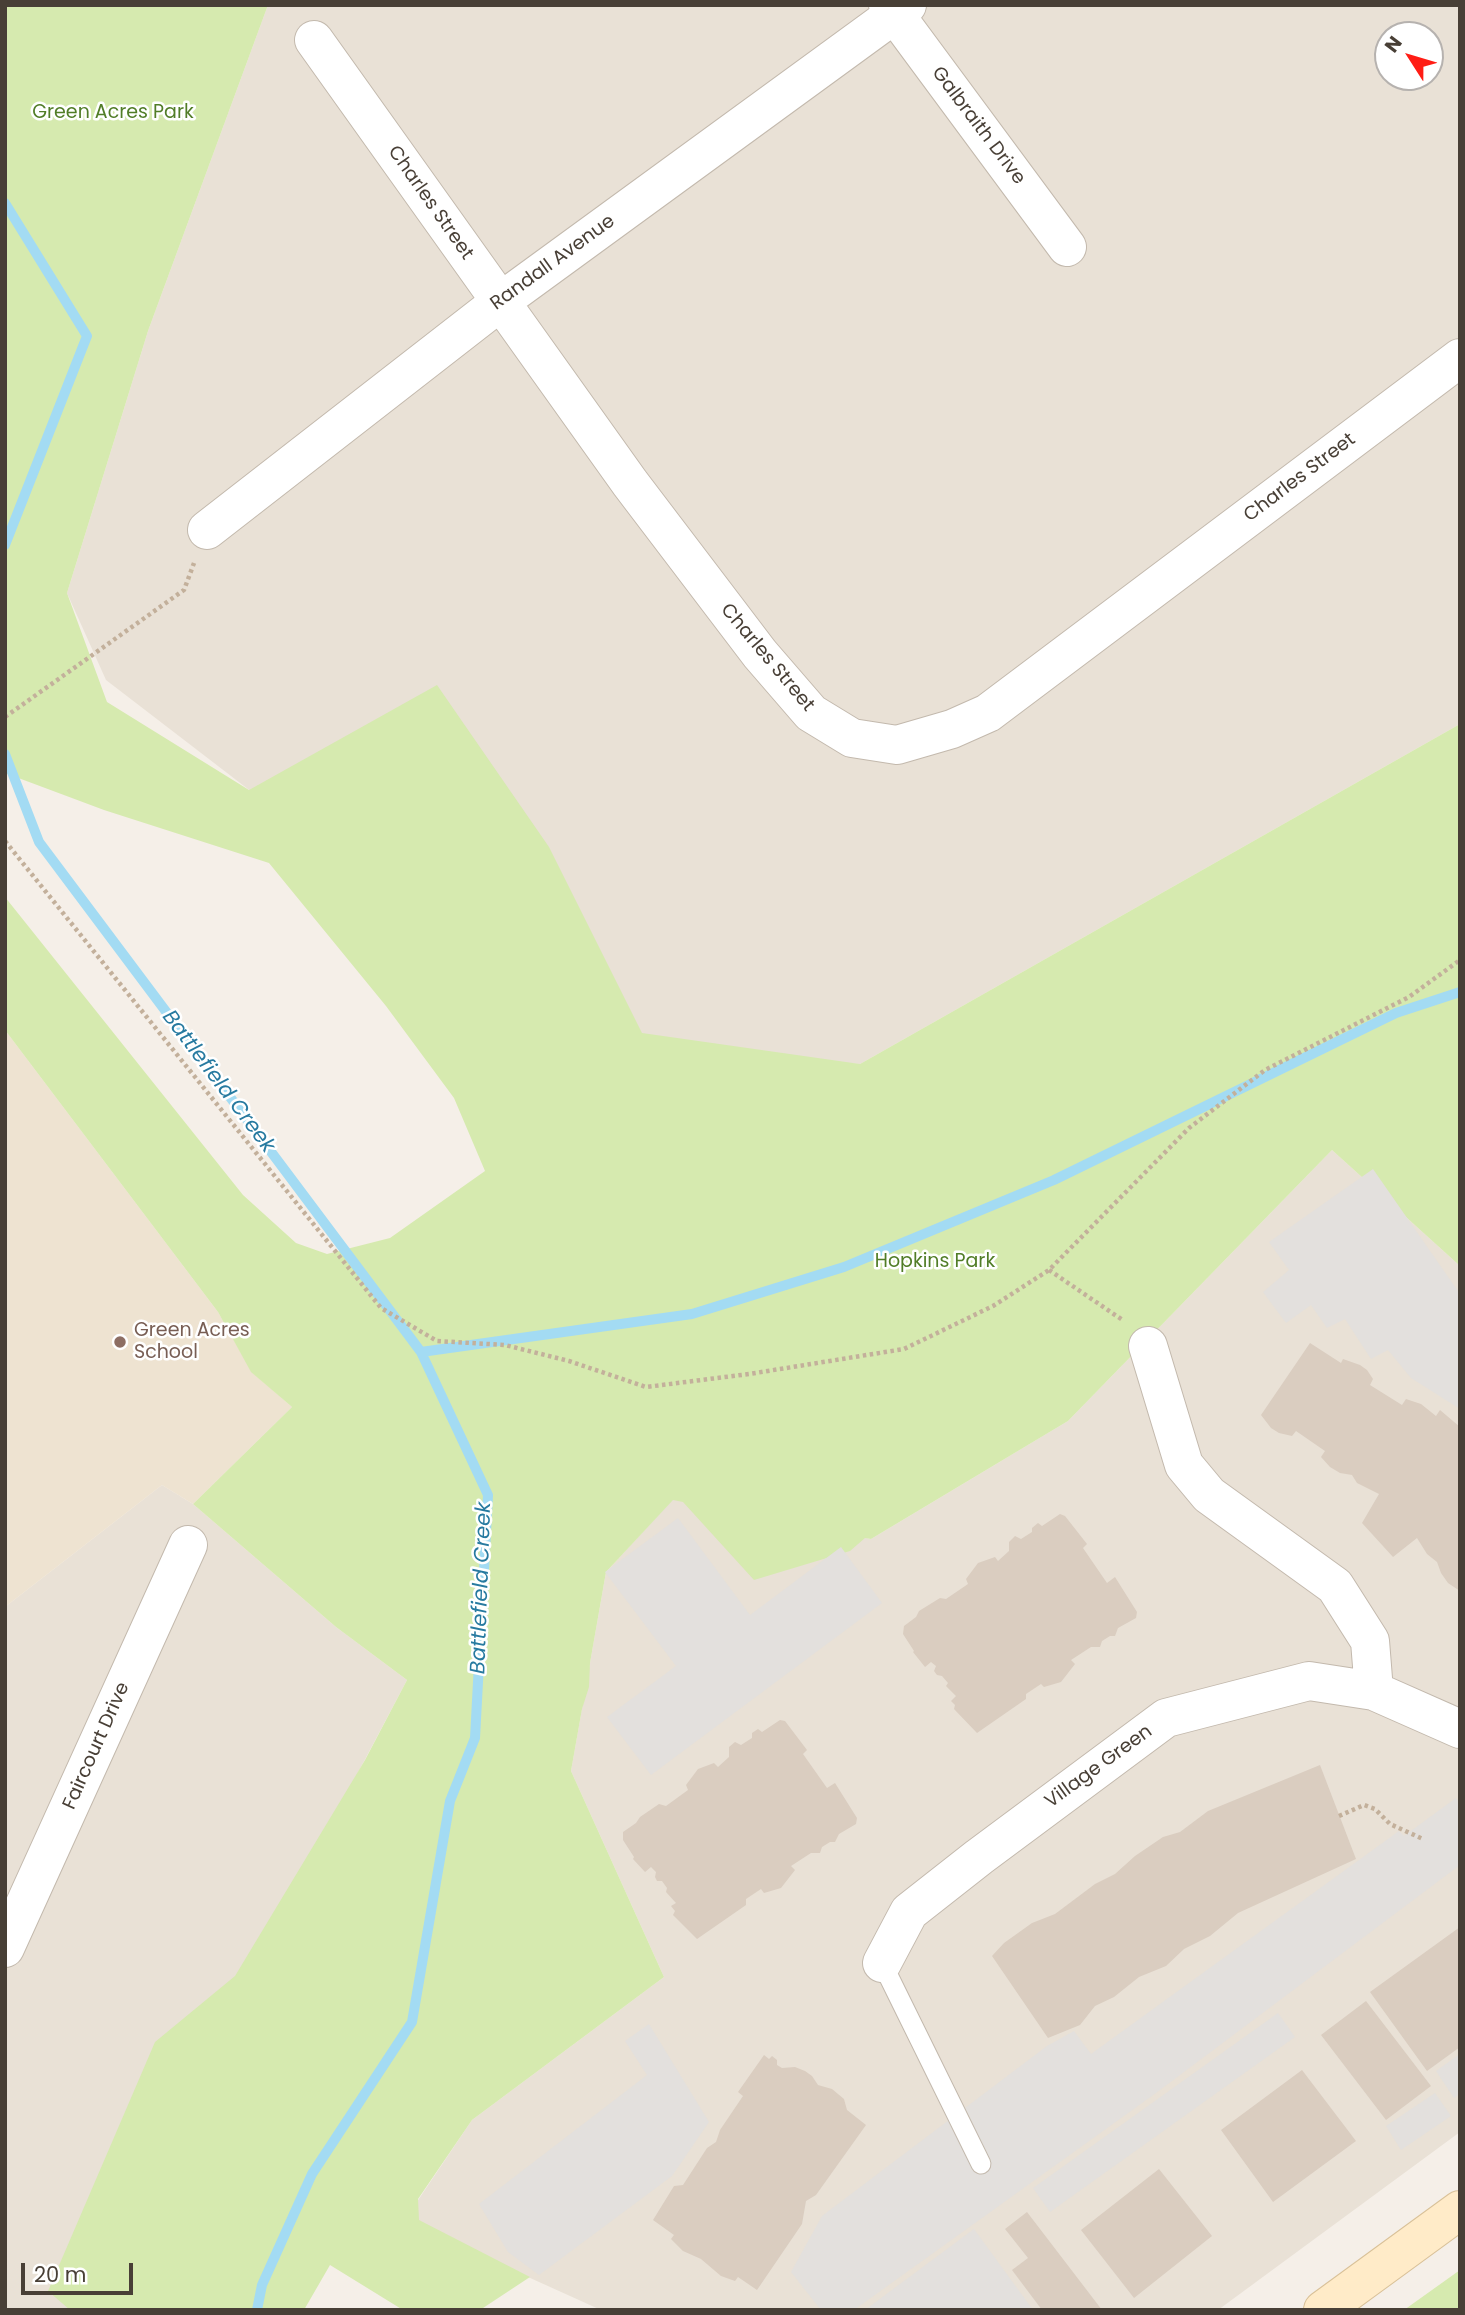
<!DOCTYPE html>
<html>
<head>
<meta charset="utf-8">
<style>
	body { margin:0 }
	#map { position:relative; width:1465px; height:2315px; overflow:hidden; background:#f5efe8; font-family:Poppins,sans-serif }
	canvas { display:block }
	.frame { position:absolute; inset:0; border:7px solid #483f36; pointer-events:none }
	.north { position:absolute; left:1374px; top:21px; width:70px; height:70px; box-sizing:border-box; background:#fff; border:2px solid #b6b2af; border-radius:50%; rotate:307deg; font-size:19px; font-weight:700; line-height:28px; text-align:center; color:#483f36 }
	.north::after { content:''; display:block; margin:auto; width:24px; height:32px; background:#ff1d15; clip-path:polygon(50% 0,100% 100%,50% 72%,0 100%) }
	.scale { position:absolute; left:21px; top:2263px; width:112px; height:32px; box-sizing:border-box; border:4px solid #483f36; border-top:0; padding-left:9px; font-size:21px; line-height:24px; white-space:nowrap; color:#483f36; -webkit-text-stroke:5px #fff; paint-order:stroke }
</style>
</head>
<body>
<div id="map">
<canvas width="1465" height="2315"></canvas>
<div class="frame"></div>
<div class="north">N</div>
<div class="scale">20 m</div>
</div>
<script>
const ctx = document.querySelector('canvas').getContext('2d');
ctx.lineJoin = 'round';
function fillPath(path, color) { ctx.fillStyle = color; ctx.fill(path, 'evenodd'); }
function stroke(path, color, width, dash) { ctx.strokeStyle = color; ctx.lineWidth = width; ctx.lineCap = dash ? 'butt' : 'round'; ctx.setLineDash(dash || []); ctx.stroke(path); }
function drawText(font, color, halo, rows, align = 'center') {
  ctx.font = font + ' Poppins,sans-serif'; ctx.lineWidth = 5; ctx.setLineDash([]); ctx.textBaseline = 'middle'; ctx.strokeStyle = halo; ctx.fillStyle = color; for (const [text, x, y, turn = 0] of rows) {
    ctx.save(); ctx.translate(x, y); ctx.rotate((+turn || 0) * Math.PI / 180); ctx.textAlign = isNaN(turn) ? turn : align; if (halo) ctx.strokeText(text, 0, 0); ctx.fillText(text, 0, 0); ctx.restore();
  }
}
fillPath(new Path2D(`
	M268,5H1460V724L860,1064L608,1052L287,819L106,680L67,593L148,331ZM1388,35H1430V77H1388Z
	M1332,1150L1460,1266V2132L1218,2310H601L404,2221L472,2120L664,1977L571,1771L606,1572L673,1499L871,1539L1068,1421Z
	M162,1485L193,1504L336,1627L407,1680L117,2228L164,2310H5V1607Z`), '#e9e1d6');
fillPath(new Path2D(`
	M5,1030L218,1312L252,1372L292,1407L193,1504L162,1485L5,1607Z`), '#eee3d1');
fillPath(new Path2D(`
	M5,5H268L148,331L67,593L107,702L249,790L437,685L549,847L642,1033L860,1064L1460,724V1266L1332,1150L1068,1421L871,1539L865,1538L850,1551L754,1580L683,1502L673,1500L606,1572L590,1663L589,1687L582,1709L571,1771L664,1977L472,2120L418,2199L419,2220L530,2277L480,2310H403L330,2265L304,2310H70L48,2291L155,2042L235,1976L365,1760L407,1680L336,1627L193,1504L292,1407L251,1372L218,1312L5,1030V897L243,1195L296,1243L327,1254L390,1238L485,1171L454,1098L386,1006L269,863L104,810L5,773Z
	M1460,2270V2310H1404Z`), '#d6eaaf');
fillPath(new Path2D(`
	M1373,1169L1460,1294V1409L1411,1378L1388,1350L1371,1359L1345,1319L1327,1328L1311,1305L1286,1323L1263,1292L1289,1270L1269,1242Z
	M678,1518L750,1615L841,1547L882,1603L651,1775L607,1717L676,1666L605,1572Z
	M1456,1798L1460,1804V1865L1156,2093L854,2310H821L791,2272L822,2216L1047,2046L1074,2031L1091,2054L1399,1831L1404,1836Z
	M1278,2013L1295,2037L1050,2212L1033,2188Z
	M649,2024L709,2122L672,2176L539,2275L508,2252L479,2204L647,2075L625,2041Z
	M1460,2054V2094L1454,2098L1436,2071Z
	M1435,2093L1451,2116L1401,2150L1386,2126Z
	M974,2229L1033,2310H865Z`), '#e3e0dd');
stroke(new Path2D(`
	M5,203L87,336L5,545
	M5,754L39,842L421,1352L488,1495L475,1738L450,1801L412,2022L312,2174L262,2285L257,2310
	M421,1352L692,1314L844,1267L1054,1180L1396,1013L1460,992`), '#a3dbf3', 10);
fillPath(new Path2D(`
	M1310,1343L1341,1363L1343,1359L1360,1365L1367,1370L1373,1379L1370,1385L1402,1405L1406,1399L1421,1404L1436,1416L1440,1410L1460,1427V1591L1448,1583L1441,1573L1437,1562L1427,1554L1417,1538L1393,1557L1362,1523L1379,1494L1357,1483L1352,1475L1340,1473L1330,1467L1321,1457L1325,1451L1296,1431L1292,1436L1279,1433L1271,1428L1261,1415Z
	M1060,1514L1065,1516L1087,1544L1083,1548L1107,1583L1115,1577L1137,1612L1136,1618L1118,1628L1115,1636H1110L1102,1641L1100,1647H1091L1071,1660L1075,1664L1061,1682L1044,1687L1041,1684L1026,1694V1699L977,1733L954,1709L955,1705L951,1701L956,1696L946,1686L948,1683L942,1676L937,1675L934,1671L936,1666L931,1662L925,1667L913,1652L914,1651L903,1634L904,1626L916,1617L919,1611L940,1598L946,1599L968,1584L966,1579L978,1563L995,1557L998,1561L1009,1551V1542L1015,1536L1021,1539L1032,1532V1528L1038,1523L1042,1526Z
	M780,1720L785,1721L807,1750L803,1754L827,1788L835,1783L857,1818L856,1824L839,1834L835,1842H830L822,1847L820,1853H811L791,1866L795,1870L781,1888L764,1893L761,1889L746,1899V1905L697,1939L673,1915L675,1911L671,1906L676,1903L666,1892L667,1888L662,1881H657L655,1877L656,1872L651,1867L645,1872L633,1859L634,1857L623,1840V1832L636,1823L640,1817L659,1804L666,1806L688,1790L686,1785L698,1769L714,1763L718,1767L729,1757V1747L735,1742L741,1745L752,1738V1733L758,1729L762,1732Z
	M1320,1765L1356,1859L1238,1913L1210,1936L1184,1949L1166,1966L1139,1977L1114,1997L1095,2006L1080,2025L1048,2038L992,1956L1004,1943L1032,1923L1055,1914L1095,1884L1115,1874L1135,1856L1163,1837L1180,1832L1208,1811Z
	M1460,1927V2047L1427,2071L1370,1992Z
	M1366,2001L1431,2086L1386,2120L1321,2035Z
	M764,2055L769,2059L772,2056L777,2060V2065L782,2068L795,2067L805,2071L812,2076L818,2085L832,2089L844,2099L847,2110L866,2125L816,2195L806,2201L802,2224L757,2290L738,2277L735,2281L721,2276L701,2259L683,2251L671,2239L674,2235L653,2220L674,2186L683,2185L707,2148L716,2142L720,2130L743,2096L738,2092Z
	M1302,2070L1356,2141L1273,2202L1221,2130Z
	M1159,2169L1212,2236L1134,2298L1081,2230Z
	M1027,2212L1102,2310H1042L1012,2270L1028,2258L1005,2229Z`), '#dacdc0');
const lane = new Path2D(`
	M882,1963L981,2164`);
const street = new Path2D(`
	M888,5L1067,247
	M314,40L630,483L760,654L811,713L852,738L897,745L952,729L988,713L1460,358
	M207,530L500,302L907,5
	M1148,1346L1184,1465L1209,1495L1335,1586L1370,1641L1374,1691
	M5,1948L188,1545
	M882,1963L909,1912L979,1857L1166,1718L1309,1681L1374,1691L1460,1729`);
const secondary = new Path2D(`
	M1323,2310L1460,2210`);
stroke(lane, '#c3b9ad', 21);
stroke(street, '#c3b9ad', 40);
stroke(secondary, '#d9c198', 40);
stroke(new Path2D(`
	M5,717L184,590L194,563
	M5,841L381,1308L437,1341L505,1345L569,1361L646,1387L749,1374L904,1349L993,1306L1049,1270L1189,1128L1265,1070L1409,997L1460,960
	M1049,1270L1124,1321
	M1339,1816L1364,1805L1375,1809L1390,1824L1423,1839`), '#c3b09b', 4.5, [3.5, 3.5]);
stroke(lane, '#fff', 19);
stroke(street, '#fff', 38);
stroke(secondary, '#ffebc8', 38);
for (const [x, y, r, color] of [
	[120,1342,7,"#8d6e63"]
]) { const dot = new Path2D(); dot.arc(x, y, r, 0, 2 * Math.PI); ctx.fillStyle = color; ctx.fill(dot); stroke(dot, '#fff', 2.5); }
drawText('19px', '#517d27', '#fff', [
	["Green Acres Park",113,113],
	["Hopkins Park",935,1262]
]);
drawText('19px', '#483f36', '#fff', [
	["Galbraith Drive",978,126,53],
	["Charles Street",430,203,55],
	["Randall Avenue",553,263,-36],
	["Charles Street",1300,478,-37],
	["Charles Street",767,658,50],
	["Faircourt Drive",97,1746,-66],
	["Village Green",1099,1767,-36]
]);
drawText('19px', '#785e54', '#fff', [
	["Green Acres",134,1331],
	["School",134,1353]
], 'left');
drawText('italic 21px', '#277aa0', '#fff', [
	["Battlefield Creek",218,1082,53],
	["Battlefield Creek",482,1588,-88]
]);
</script>
</body>
</html>
